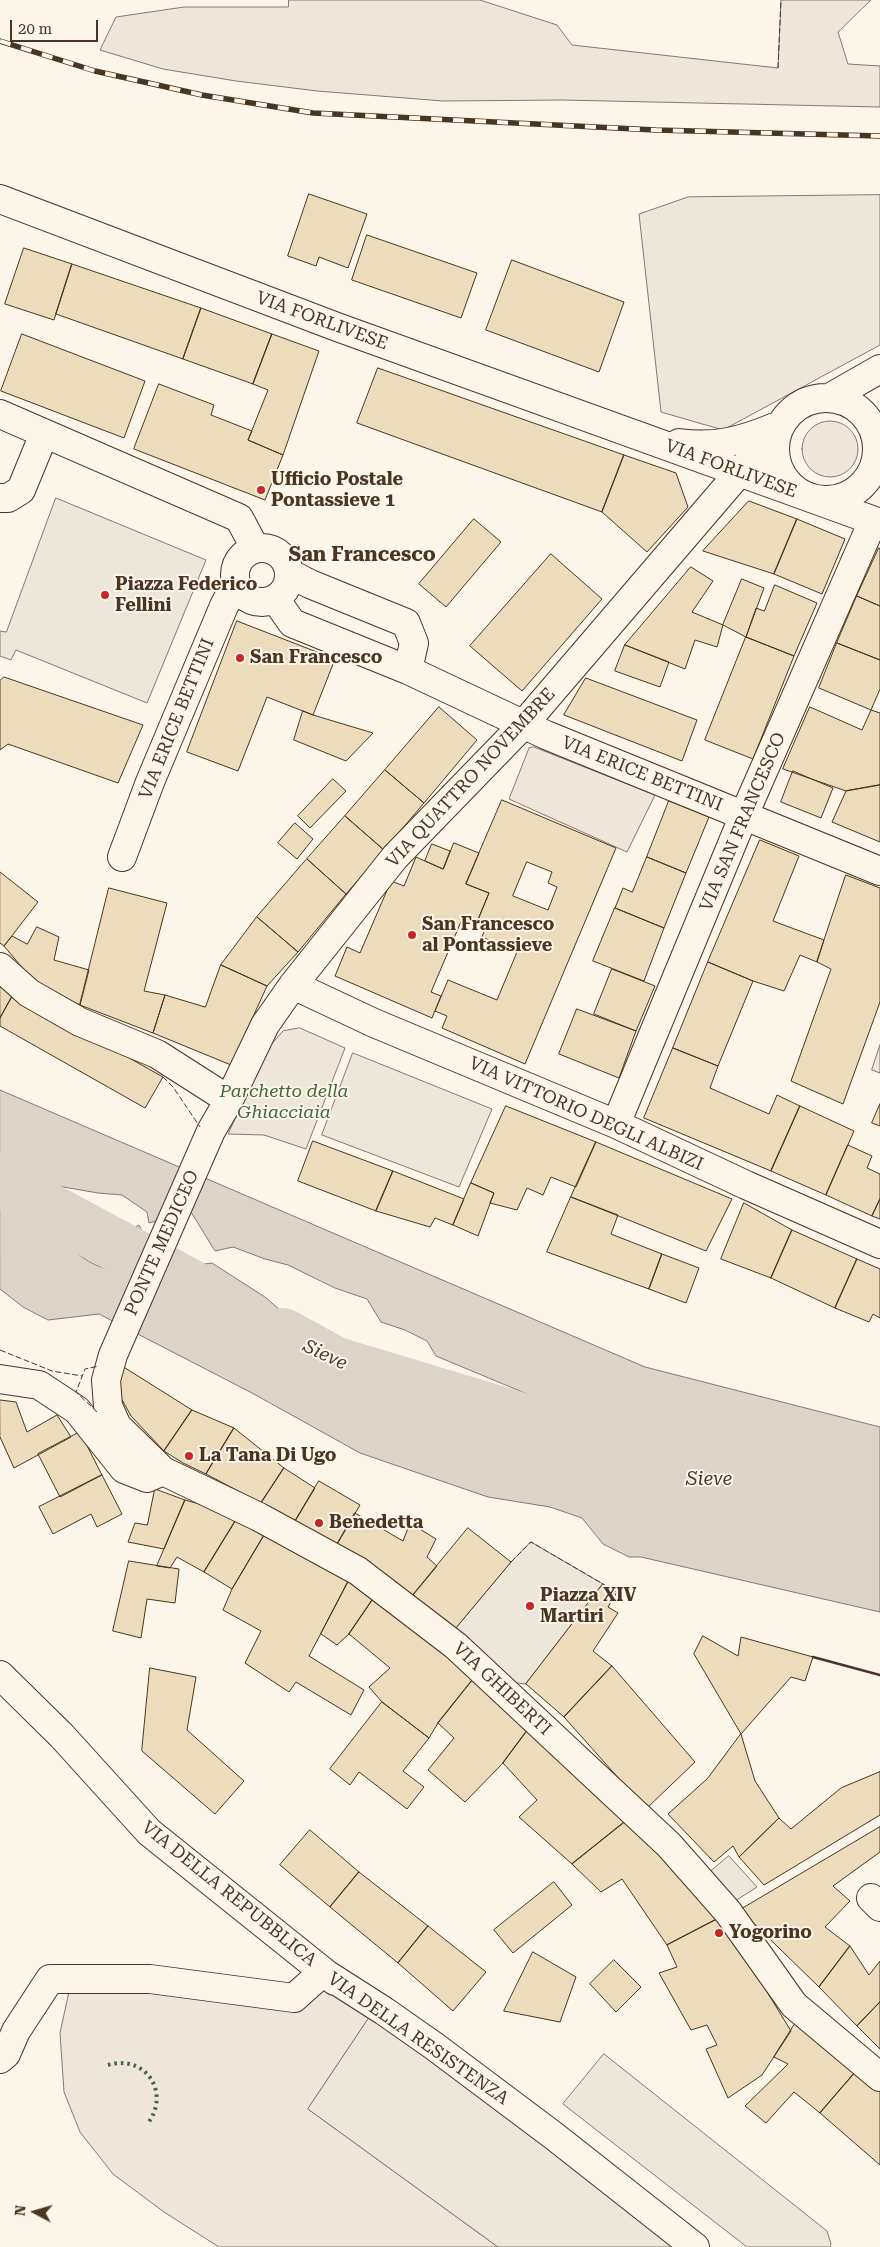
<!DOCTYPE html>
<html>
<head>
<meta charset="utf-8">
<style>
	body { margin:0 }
	#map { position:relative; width:880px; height:2247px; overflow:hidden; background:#fbf6e9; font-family:"Roboto Serif",serif }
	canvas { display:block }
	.north { position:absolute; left:10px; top:2187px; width:50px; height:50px; -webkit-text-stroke:4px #fbf6e9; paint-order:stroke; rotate:276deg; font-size:14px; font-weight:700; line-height:20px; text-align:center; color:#4a3520 }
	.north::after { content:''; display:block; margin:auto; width:18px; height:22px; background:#4a3520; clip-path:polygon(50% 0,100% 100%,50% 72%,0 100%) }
	.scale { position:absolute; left:10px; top:20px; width:88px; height:22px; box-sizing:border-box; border:2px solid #4a3520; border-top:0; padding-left:6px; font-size:15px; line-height:18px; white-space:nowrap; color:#4a3520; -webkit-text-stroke:4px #fbf6e9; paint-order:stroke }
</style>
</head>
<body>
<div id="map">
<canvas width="880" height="2247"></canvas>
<div class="north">N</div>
<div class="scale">20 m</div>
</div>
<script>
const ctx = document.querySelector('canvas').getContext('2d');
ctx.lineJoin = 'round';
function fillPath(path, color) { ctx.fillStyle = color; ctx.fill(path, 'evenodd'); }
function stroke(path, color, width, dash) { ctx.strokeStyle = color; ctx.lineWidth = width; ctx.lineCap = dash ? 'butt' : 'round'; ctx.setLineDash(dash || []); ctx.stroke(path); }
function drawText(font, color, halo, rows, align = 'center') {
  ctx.font = font + ' "Roboto Serif",serif'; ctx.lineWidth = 4; ctx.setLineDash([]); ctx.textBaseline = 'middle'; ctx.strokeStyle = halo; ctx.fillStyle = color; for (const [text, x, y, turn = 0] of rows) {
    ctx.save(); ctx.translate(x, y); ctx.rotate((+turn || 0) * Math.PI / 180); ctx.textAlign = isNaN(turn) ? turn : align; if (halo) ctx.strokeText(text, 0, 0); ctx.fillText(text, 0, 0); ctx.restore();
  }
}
const green = new Path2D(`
	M289,0H480L557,25L572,45L778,68L781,0H871L838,32L848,64L880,66V107L562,100L443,101L317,91L236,81L163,69L100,50L116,17L184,7H288Z
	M802 449a28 28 0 1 1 56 0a28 28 0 1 1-56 0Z
	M534,747L655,795L627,852L509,799L529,748Z
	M300,1028L345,1048L306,1149L264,1135L228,1134L269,1047L283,1031Z
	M880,1045V1073L872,1070Z
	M330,1976L379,2003L308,2109L498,2247H219L164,2212L113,2174L80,2132L64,2092L60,2033L70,1987L160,1988L279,2005Z`);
fillPath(green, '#ede6d9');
stroke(green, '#887966', 1);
const parking = new Path2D(`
	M880,195V345L723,430L661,412L639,214L688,197Z
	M56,498L206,560L147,703L16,650L11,660L0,656V631L6,632Z
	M353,1053L492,1109L459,1187L322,1135Z
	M531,1542L603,1584L526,1684L517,1683L513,1687L455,1629L511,1562Z
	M729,1856L757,1887L735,1901L710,1872Z
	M379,2003L460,2063L502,2114L676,2247H498L308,2109Z
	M604,2054L827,2231L831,2244L830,2247H747L563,2104Z`);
fillPath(parking, '#ede7d9');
stroke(parking, '#887966', 1);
const water = new Path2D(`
	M0,1090L645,1367L880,1427V1612L641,1557H629L603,1544L582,1518L550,1507L488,1497L360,1453L252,1393L99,1314L48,1320L23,1307L0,1289ZM13,1172L34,1182L98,1193L122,1195L147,1212L149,1223L191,1212L215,1251L233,1247L265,1259L288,1265L335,1288L367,1299L381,1322L405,1330L427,1341L436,1356L551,1404L566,1416L586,1423L593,1444L557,1446L516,1442L459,1426L351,1370L338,1352L288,1317L265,1297L212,1263L160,1270L139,1225L123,1234L129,1261L121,1272C93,1267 82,1259 62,1239C47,1238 22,1219 16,1204C12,1196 14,1182 13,1172Z`);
fillPath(water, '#dcd4c6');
stroke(water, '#887966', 1);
stroke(new Path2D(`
	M0,1177L24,1196L190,1285
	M283,1334L336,1363L661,1461`), '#dcd4c6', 52);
const building = new Path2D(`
	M309,194L367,214L348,268L319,257L316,266L288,256Z
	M367,235L477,273L461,318L352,280Z
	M24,248L72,264L54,320L5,304Z
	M512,260L624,302L599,372L486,330Z
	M72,264L201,308L183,359L56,314Z
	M201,308L272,334L253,384L183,359Z
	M22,334L145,381L124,438L1,391Z
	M272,334L319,351L283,455L248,440L268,390L253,384Z
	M378,368L624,455L602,512L357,423Z
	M159,384L214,405L211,415L252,431L248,440L283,455L265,500L134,449Z
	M624,455L676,473L688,507L647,552L602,512Z
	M749,501L797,519L774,574L703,551Z
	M474,519L501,542L446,607L419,584Z
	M797,519L845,539L822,594L774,574Z
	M879,548L880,549V606L857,596Z
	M551,554L602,599L522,691L470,646Z
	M691,567L713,581L692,612L723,625L717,647L695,640L685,669L625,645Z
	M742,579L764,588L746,637L723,625Z
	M775,585L817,603L794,656L746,637L756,608L764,611Z
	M857,596L880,606V660L837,643Z
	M237,621L335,659L313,715L267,697L238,771L187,752Z
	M746,637L794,656L753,759L705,740Z
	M837,643L880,660V689L871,710L819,688Z
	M625,645L669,662L660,687L615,671Z
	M4,677L143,725L118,783L8,744L0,750V681Z
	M586,678L697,720L682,761L564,715Z
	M439,707L477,740L424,803L385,770Z
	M810,707L862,730L871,710L880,713V785L846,791L783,769Z
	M303,711L313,715L373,733L346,761L294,740Z
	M385,770L424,803L384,850L345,816Z
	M793,771L833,788L821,818L781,802Z
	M333,779L346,791L310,828L298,816Z
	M880,785V842L832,822L846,791Z
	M502,800L616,848L525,1064L442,1028L447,1016L435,1011L448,980L497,1000L517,952L482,937L486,926L477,922L489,893L466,884ZM527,862L552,872L548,883L557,887L548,910L513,896Z
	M669,801L709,817L686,873L647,857Z
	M345,816L384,850L346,894L307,859Z
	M295,823L313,839L297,859L278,843Z
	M760,840L799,856L773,921L824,940L817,962L800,955L784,991L753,981L708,962Z
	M454,843L479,853L466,884L489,893L477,922L463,917L431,992L441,996L432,1018L335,976L347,947L360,953L391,881L404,886L416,857L443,869Z
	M432,844L450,851L443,869L425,861Z
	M647,857L686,873L664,928L615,908L623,888L632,892Z
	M307,859L346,894L298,952L257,917Z
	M0,872L38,902L4,946L0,943Z
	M846,875L880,888V1002L843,1104L791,1081L831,969L817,962Z
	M109,888L167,903L144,991L165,995L153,1033L80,1005Z
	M615,908L664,928L644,981L593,961Z
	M257,917L298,952L267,986L221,965Z
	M37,927L59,937L54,960L89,970L80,1005L35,983L4,946L12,936L27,944Z
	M708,962L753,981L718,1066L673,1048Z
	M221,965L267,986L231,1065L153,1033L165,995L205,1007Z
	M612,969L655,986L636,1031L594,1014Z
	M0,982L14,993L0,1018Z
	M14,993L163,1077L145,1108L0,1026V1018Z
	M577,1009L636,1031L619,1078L559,1054Z
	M673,1048L718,1066L710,1088L769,1114L777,1095L800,1106L771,1171L644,1118Z
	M880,1104V1126L872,1123Z
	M506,1106L596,1142L576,1187L551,1177L543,1195L527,1188L517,1210L490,1203L494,1193L471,1183Z
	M800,1106L854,1131L826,1195L771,1171Z
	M313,1141L393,1171L376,1211L298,1181Z
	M596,1142L732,1199L706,1251L571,1197Z
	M848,1145L872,1156L867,1168L880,1174V1199L872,1216L826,1195Z
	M393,1171L464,1199L453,1225L435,1218L430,1227L376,1211Z
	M471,1183L494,1193L478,1236L453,1225Z
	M571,1197L618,1215L611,1234L662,1254L649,1289L547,1252Z
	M880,1199V1219L872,1216Z
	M744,1203L792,1230L771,1278L721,1259Z
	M792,1230L857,1259L835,1308L771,1278Z
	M662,1254L699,1268L686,1303L649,1289Z
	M857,1259L880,1269V1318L873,1314L869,1322L835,1308Z
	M122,1366L192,1410L164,1451L131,1416L120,1396L119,1375Z
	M0,1400L16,1402L27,1432L57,1415L71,1437L14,1468L0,1437Z
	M192,1410L234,1428L206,1474L183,1463L164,1451Z
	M234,1428L284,1468L261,1503L206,1474Z
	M80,1432L102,1475L60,1497L38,1454Z
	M284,1468L315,1488L294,1523L261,1503Z
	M102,1475L122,1514L97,1527L91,1514L53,1534L39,1507Z
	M319,1481L360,1505L335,1548L294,1523Z
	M155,1489L185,1500L164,1549L128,1542L135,1523L147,1525Z
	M185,1500L239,1515L204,1572L177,1557L170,1568L157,1566Z
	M355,1513L403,1541L410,1523L436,1539L427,1557L437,1566L413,1595L335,1548Z
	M239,1515L266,1532L232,1589L204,1572Z
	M468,1528L511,1562L455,1629L413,1595Z
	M266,1532L351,1576L309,1656L364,1690L351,1715L296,1682L289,1692L245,1663L261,1631L223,1610L232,1589Z
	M129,1561L179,1569L175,1603L147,1599L141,1638L113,1631Z
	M351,1576L375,1596L349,1634L337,1645L321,1634Z
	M603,1584L617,1592L608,1607L618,1613L593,1651L612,1666L564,1717L526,1684Z
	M375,1596L474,1678L438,1723L429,1738L382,1702L369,1687L390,1668L349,1634Z
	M703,1636L738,1656L741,1637L813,1657L805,1681L791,1677L741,1734L694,1654Z
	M612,1666L695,1762L646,1809L564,1717Z
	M150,1668L196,1677L187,1730L244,1781L215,1814L142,1751Z
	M474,1678L529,1728L503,1763L465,1802L428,1770L454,1738L438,1723Z
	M382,1702L429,1738L403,1771L424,1787L407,1809L359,1772L350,1785L330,1769Z
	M529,1728L627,1820L572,1864L519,1817L537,1800L503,1763Z
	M741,1734L755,1781L779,1818L739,1857L733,1846L714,1862L668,1814L707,1779Z
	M880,1772V1815L764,1885L739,1857L779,1818L791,1829L841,1788Z
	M627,1820L721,1917L667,1945L622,1879L601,1892L572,1864Z
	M880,1827V1852L833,1886L850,1901L825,1927L850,1946L819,1987L740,1910Z
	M310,1830L359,1872L330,1907L280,1865Z
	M359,1872L428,1926L398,1963L330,1907Z
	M554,1882L572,1905L513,1953L494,1930Z
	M721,1917L791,2031L762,2075L728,2098L706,2049L717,2045L707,2025L691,2030L659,1973L677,1967L667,1945Z
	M428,1926L486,1972L453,2011L398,1963Z
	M850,1946L869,1975L880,1961V2002L857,2026L819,1987Z
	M533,1952L576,1977L560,2022L504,2011Z
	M614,1960L641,1987L616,2012L590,1984Z
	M880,2002V2049L857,2026Z
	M798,2019L858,2069L820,2113L794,2092L766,2123L745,2106L788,2064L774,2057Z
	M858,2069L880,2088V2165L820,2113Z`);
fillPath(building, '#ecdcbc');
stroke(building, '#4a3520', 1);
const minor = new Path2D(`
	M0,199L337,327L880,523
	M831,397L880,369
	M775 449a51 51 0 1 1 102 0a51 51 0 1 1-102 0Z
	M0,414L239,518L255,548
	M780,425L523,725L395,857L293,985L265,1025L229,1100L211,1131L113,1355L106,1380L108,1406L117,1426L163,1471L259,1517L358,1571L456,1646L669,1845L728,1912L794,2005L880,2077
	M679,443C715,448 741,441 775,427
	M0,498H8L21,490L44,434
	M235 575a27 27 0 1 1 54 0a27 27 0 1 1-54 0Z
	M289,573L310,584L406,623L414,643L408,670
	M276,600L292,623L408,670L546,735L880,871
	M122,857L150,782L224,606L236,583
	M0,967L29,993L80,1022L157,1054L229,1100
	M293,985L374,1023L616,1124L746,1185L880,1244
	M616,1124L744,815L873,521
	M0,1379L39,1385L77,1410L124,1469L147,1478L163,1471
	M0,1675L62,1736L149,1832L335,1981
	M871,1898L880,1907
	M0,2059L6,2054L16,2031L50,1979H150L294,1998L323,1972L384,2011L434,2046L554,2136L695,2247`);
stroke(minor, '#4a3520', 30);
stroke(minor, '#fbf6e9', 28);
const rail = new Path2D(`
	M0,41L95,71L202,95L313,113L656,130L880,136`);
stroke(rail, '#4a3520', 5.5);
stroke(rail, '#fbf6e9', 4, [11]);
stroke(new Path2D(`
	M108,2065C145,2054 171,2092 148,2123`), '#436837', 4, [2.5, 4]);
stroke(new Path2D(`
	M778,68L781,0
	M163,1077L173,1087L200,1127
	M0,1350L52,1371L82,1376
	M97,1412L76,1392L85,1369L99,1366
	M511,1562L531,1542L603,1584`), '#4a3520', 1, [6, 2.5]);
stroke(new Path2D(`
	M813,1657L880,1675`), '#4a3520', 2.5);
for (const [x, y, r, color] of [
	[261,490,5,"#c62828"],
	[105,595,5,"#c62828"],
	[240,658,5,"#c62828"],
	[412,935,5,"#c62828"],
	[189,1456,5,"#c62828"],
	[319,1523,5,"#c62828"],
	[530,1606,5,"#c62828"],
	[719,1933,5,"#c62828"]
]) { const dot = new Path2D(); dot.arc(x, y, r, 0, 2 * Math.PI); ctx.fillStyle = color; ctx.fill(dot); stroke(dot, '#fbf6e9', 2); }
drawText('18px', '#4a3520', '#fbf6e9', [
	["VIA FORLIVESE",322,321,20],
	["VIA FORLIVESE",731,469,20],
	["VIA ERICE BETTINI",177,719,-68],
	["VIA ERICE BETTINI",642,774,22],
	["VIA QUATTRO NOVEMBRE",471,778,-47],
	["VIA SAN FRANCESCO",743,822,-67],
	["VIA VITTORIO DEGLI ALBIZI",586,1114,24],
	["PONTE MEDICEO",162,1243,-66],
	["VIA GHIBERTI",502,1689,43],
	["VIA DELLA REPUBBLICA",229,1894,39],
	["VIA DELLA RESISTENZA",418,2039,35]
]);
drawText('bold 18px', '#4a3520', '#fbf6e9', [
	["Ufficio Postale",271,480],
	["Pontassieve 1",271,501],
	["Piazza Federico",115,585],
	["Fellini",115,606],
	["San Francesco",250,658],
	["San Francesco",422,925],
	["al Pontassieve",422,946],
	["La Tana Di Ugo",199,1456],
	["Benedetta",329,1523],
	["Piazza XIV",540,1596],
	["Martiri",540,1617],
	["Yogorino",729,1933]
], 'left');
drawText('italic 18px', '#436837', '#fbf6e9', [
	["Parchetto della",284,1092],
	["Ghiacciaia",284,1113]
]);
drawText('italic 19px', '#4a3520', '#fbf6e9', [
	["Sieve",325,1355,25],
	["Sieve",709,1479]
]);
drawText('bold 20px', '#4a3520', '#fbf6e9', [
	["San Francesco",362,555]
]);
</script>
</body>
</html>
